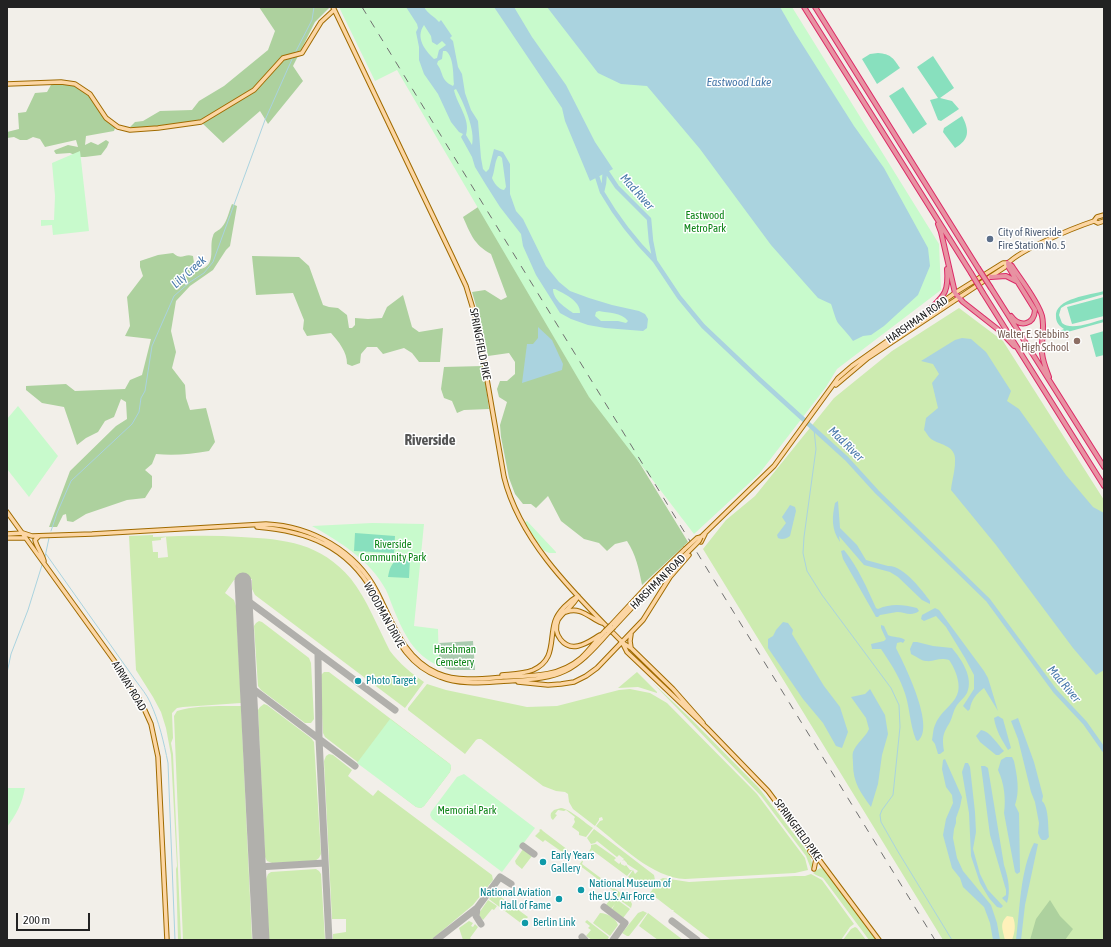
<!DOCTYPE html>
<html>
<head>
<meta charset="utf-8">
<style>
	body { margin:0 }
	#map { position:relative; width:1111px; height:947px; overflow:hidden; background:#f2efe9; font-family:"Asap Condensed",sans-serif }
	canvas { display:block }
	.frame { position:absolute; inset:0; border:8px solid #222; pointer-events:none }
	.scale { position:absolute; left:16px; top:913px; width:74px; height:18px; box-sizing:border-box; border:2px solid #222; border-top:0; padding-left:5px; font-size:12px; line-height:14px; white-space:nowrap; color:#222; -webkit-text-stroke:3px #fff; paint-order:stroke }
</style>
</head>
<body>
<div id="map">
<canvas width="1111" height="947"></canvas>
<div class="frame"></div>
<div class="scale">200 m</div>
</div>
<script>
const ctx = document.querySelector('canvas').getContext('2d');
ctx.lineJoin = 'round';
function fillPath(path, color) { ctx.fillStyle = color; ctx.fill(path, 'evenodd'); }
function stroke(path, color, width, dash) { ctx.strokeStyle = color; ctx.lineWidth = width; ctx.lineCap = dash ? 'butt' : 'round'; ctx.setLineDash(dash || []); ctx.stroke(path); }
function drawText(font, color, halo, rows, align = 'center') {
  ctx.font = font + ' "Asap Condensed",sans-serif'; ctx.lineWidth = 3; ctx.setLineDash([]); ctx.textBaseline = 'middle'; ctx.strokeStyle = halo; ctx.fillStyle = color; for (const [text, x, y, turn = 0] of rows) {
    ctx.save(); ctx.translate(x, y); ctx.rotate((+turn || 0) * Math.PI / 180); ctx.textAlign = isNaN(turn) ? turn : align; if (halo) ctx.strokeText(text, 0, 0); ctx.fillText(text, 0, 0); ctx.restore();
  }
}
fillPath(new Path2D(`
	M959,308L1003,341L1104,500V940H943L703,549L726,520L755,496L834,398L892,351Z
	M153,535V537C183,536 212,535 241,537C285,539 321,543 351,579C367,599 378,628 390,651C400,664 411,673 424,682L405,708L255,595L252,589V579L234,580L225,593L234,600L236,606L241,703L183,707L177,708L172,713L173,738L171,743L173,754L181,940H178L176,869L177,866L171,755L166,728L161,712L153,697L136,670L129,536ZM166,537L168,557L158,558V552H153L152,541L161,540V538Z
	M259,621L262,622L309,658L311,663L314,719L311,723H305L261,690L258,686L254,626L256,623Z
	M324,672H329L450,764L451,768L450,772L424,806L421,808L416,807L325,737L323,733L320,676Z
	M637,672L657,692V693L638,687L618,688Z
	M652,682L691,719L759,788L810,855L813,867L811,869L806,856L761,796Z
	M427,684L446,690L527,707L557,706L619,690L630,689L650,693L667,703L757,794L805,858L808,870L795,873L685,879C653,878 620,845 596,826L600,821L603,820L602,817L599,818V820L595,826L573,809L569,802L568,794L565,792L556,791L543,786L481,739H478L476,740L465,754L408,710V708Z
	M264,704L267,705L311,738L314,742L321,854L319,858L315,861L272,863L267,861L265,857L258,710L260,707Z
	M241,706L252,940H183L174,716L177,711C197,705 220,706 241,706Z
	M329,754L333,755L352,770L348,776L373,796L378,790L492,875L493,880L473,905L431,940H333V934L346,932V919H332L324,761L326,756Z
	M561,808C570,809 585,823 593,828L586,837L579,835V832L572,827L575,822L574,819L575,817L566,810L564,811L558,810L555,814L557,815L553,820C551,819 550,816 551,813L554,810Z
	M541,829L543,831L541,834L543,831L568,850L565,854L545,840L543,842L535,836L540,831L539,830Z
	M594,829L654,875L655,880L650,887L643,888L628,877L633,870L635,874L638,871L627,864V863L624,860L622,861L624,859L619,855L617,857L597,841L595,843L591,844L587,838Z
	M596,844L616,858L614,860L619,864L621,862V864L625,866L626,865L630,870H632L627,876L592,850L589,854L588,853L591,848L593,849L591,848V845Z
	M523,849L532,856L522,869L516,864L515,861Z
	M582,861H583L582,864L630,900L632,904L631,908L613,895L615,892L579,865Z
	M820,868L824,869L876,940H869L823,878L816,875L813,873Z
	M316,869L319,871L321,874L325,940H269L266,879L268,874L271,872Z
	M811,874L822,880L854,924L850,927L841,940H711L673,911L674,910H672L650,893L659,880L663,878L689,882L795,876H805Z
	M494,892L528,917L522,924L489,899Z
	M612,896L630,909L623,918L612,909L615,904L611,909L606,905Z
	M488,900L497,906L494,910L492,909L483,920L480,917L479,913Z
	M643,911L647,913L629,936H627L622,933L638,913Z
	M600,913C607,913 616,918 618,925L610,936L593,923Z
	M648,913L683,940H658L639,926Z
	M587,920L609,937L607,940H592L586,936L591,930L588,928L590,926L585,922Z
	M469,921L473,923L471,926L473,927L475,924L478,927L470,938L472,940H463L459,928Z
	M855,927L857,928L866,940H843L851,929Z`), '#cdebb0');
fillPath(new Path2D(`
	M259,7H330L315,22L293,66L303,81L268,124L260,111L223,143L201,122L151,129L130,127L135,122L143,121L160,111L192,110L199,101L224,86L268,50L275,31Z
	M70,83L87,91L101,111L116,125L114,131L86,136L85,145L91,142L98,145L106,140L109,142L107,147L101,155L85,157H79L70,153L56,154L54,151L55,150L68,145L78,147L76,140L45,147L40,139L33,137L27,140H20L14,137L7,138V132L19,129L18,113L26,112L35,93L47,92L51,85Z
	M232,204L237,206L230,246L226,250L213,270L190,286L176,301L171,331L176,352L172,368L185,385L186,398L190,410L206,408L215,442L209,451C191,454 174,456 156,454L152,464L145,470L152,476V487L145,498L127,500L86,514L73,522L67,521L66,514L63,515L57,527H49L70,471L116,426L127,419L126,402L121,399L114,417L105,421L98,432L86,438L77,445L64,407L42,403L26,390V386L66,384L75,391L125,389L130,380L142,375L151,339L125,336L130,326L127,297L143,276L140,267V261L158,255L173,253C182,261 184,253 193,256L195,270C219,268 208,248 213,236C214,231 219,231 222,227C227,222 229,211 232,204Z
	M481,205L688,542L642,585C639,569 636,555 627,541L615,544L607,551L599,543L584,539L561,521L548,496L536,508L531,504H523L515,494L509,478L501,437L500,425L507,402L499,397L497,389L500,381H507L515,374V362L509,353L488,356L481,323L472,292L485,290L501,300L507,297L491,254C474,245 470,233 463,217Z
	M252,256L299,257L309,266L323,305L329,307L338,308L347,315L349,328H352L355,325V318L368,319L382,318L387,307L403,295L412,327L419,332L443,328L440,362H419L412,353L404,348L383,354L377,347H367L361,354L360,363L352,366L347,364C347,352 339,342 331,333L307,336L303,329L304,320L293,293L256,295Z
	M483,366L489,409L464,410L457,413L452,401L444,398L441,389L444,367Z
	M1050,900L1060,916L1073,929L1065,940H1030L1036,919Z`), '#add19e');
fillPath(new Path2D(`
	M1007,916L1013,917C1016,925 1015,932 1012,940H1005C1003,930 999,924 1007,916Z`), '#fff1ba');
fillPath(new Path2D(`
	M473,641L475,670H451L439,666V643Z`), '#aacbaf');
fillPath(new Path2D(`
	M339,7H792L939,244L941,290L837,369L826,387L759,474L694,534L589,397L397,70L375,81Z
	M80,151L89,231L53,235L52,225L41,226V220H54L55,196L52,163Z
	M18,406L58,456L29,497L7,469V419Z
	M527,521L556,552V553H549L543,550L526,525L525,522Z
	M372,523L424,524L414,626L438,629L439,666C414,655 404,634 394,610C391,603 389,596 386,590C370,560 340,542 312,526Z
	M390,719L451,765L450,772L424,806L421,808L416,807L357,763Z
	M464,774L535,828L502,872L432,819L430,815L431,812L457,777Z
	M7,788H25C22,804 16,815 7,827Z`), '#c8facc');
fillPath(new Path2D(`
	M878,53C891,54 893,58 900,68L877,84L862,59L870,54Z
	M933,56L954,88L940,98L952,101L959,109L941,121L938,120L930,100L938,98L917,67Z
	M903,87L927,124L913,134L889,96Z
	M962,116C970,131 969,140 955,148L943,132L944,128Z
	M1104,291V294L1066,305L1061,308L1059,315L1062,323C1071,331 1093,322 1104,319V322L1060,334V331L1064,329C1059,326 1056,322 1056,317C1054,298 1091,295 1104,291Z
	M1104,297V316L1072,324L1067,307Z
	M1104,331V355L1096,357L1090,335Z
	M355,533L395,536L394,553L354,551Z
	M401,558L410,559L409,578L388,577C390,566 392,562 401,558Z`), '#88e0be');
fillPath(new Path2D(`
	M406,7H424C428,14 434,16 439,22L441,20L452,36L450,38L453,41L458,67L462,74L465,93L471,110L478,121L481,158L483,169L486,172L489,169L494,149L503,152L510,164V194L516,211L523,219L546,266L559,282L570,291L589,298L612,305L639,311L645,314L648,319L647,328L643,331L605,328L588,325L571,319L560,313L536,275L523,246L521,234L500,207L486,185L475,167L472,157L461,137L463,134L459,132L451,122L438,94L424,74L419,60V47L416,32L418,28L417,24ZM424,25L431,36L432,42L437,45L442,41L446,45L439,50L437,58L434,59C425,50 415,38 424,25ZM443,51H446C454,57 453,75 454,84L453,86C440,80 444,73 437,64L438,61L442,59ZM456,89C463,101 476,131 472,145L466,135C471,119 457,105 454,90ZM498,156H500L502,158L506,187L504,190C498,189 494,183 492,178C495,171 494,164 498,156ZM553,289H555C563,293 581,301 580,313H573C565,307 553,300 553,289ZM599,311C609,313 621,312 628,321L626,323L618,321H601L595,316L596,312Z
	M494,7H514L532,37L566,85L595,142L613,169L590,181L565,121L562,108Z
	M547,7H780L795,33L854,126L884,168L928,248L930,266L918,295L884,326L871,335L863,336L853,341C849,335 843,329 838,323C835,318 833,309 831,304L818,298L771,245L700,149L647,86L621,84L598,73Z
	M538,327L552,340L563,364L562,370L522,383L527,344H533L538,338Z
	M962,338L971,339L986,352L1011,391L1007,401L1019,409L1066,475L1093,507L1104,513V670L1096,675L1073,648L996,545L951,490C952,480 955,471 955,462C957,444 937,445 930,438C928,436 926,432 924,430L926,418L938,408L932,383L939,374L933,364L921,361L955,340Z
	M838,501L840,528L857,545L866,560L888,566C903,565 922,590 930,601V604L922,600L898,577L890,572L864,565L839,536L840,542C831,529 832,517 835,503Z
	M790,505L795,507L796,511L790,536C786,539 782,540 778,538L777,535L786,523L782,517Z
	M844,550C858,567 867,588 876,608L878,609C892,603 903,605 917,608L919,611C911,617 905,612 897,612C891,613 886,614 880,615L878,617H876L843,559L841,551Z
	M935,608L939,610L984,671L988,678L998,711L984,688C977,693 971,700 970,709L968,711L963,706L974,689V675L965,658L946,627L936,616L924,621L921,619L922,615Z
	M783,622L788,623L793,630L792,634L824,686L840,707L848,732L842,748L836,746L823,723L803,699L768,648V639L773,636L776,630Z
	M881,625L884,626L888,635C894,638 900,636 905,640L903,643L901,642L897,643L896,648C904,664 936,727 918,741L916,740C909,723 910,704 903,688C898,674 889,661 881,649H872L871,644L884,641L886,639L881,628Z
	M913,642H917L933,646L952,648C961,659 974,677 967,693C965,697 960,701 957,705C953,711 953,716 950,722C943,734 942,736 944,751L940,754H938L935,744L932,740C933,735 933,729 935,725C939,713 953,705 957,695C962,685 955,668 949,660C938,657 935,662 926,661C921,661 916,656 911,654L910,649Z
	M870,689L885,715L888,734L882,755L878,784L871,807C861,793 853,783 853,764C853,760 852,755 853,752C857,742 865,738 869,729L866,718L851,697L865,694Z
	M998,716L1003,719L1011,748L1008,750C1002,740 996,731 994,718Z
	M1018,718L1034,762L1043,796L1042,801C1049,807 1048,827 1049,837L1046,840H1042L1040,838L1038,833L1039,823L1035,802L1031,792L1018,739L1011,721Z
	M981,730C990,731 998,745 1004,751L999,755H996L980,742L976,736Z
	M1006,757H1012L1014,761C1017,776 1020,790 1015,805L1019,813L1020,872L1017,874L1015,872L1004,813C1006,798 1004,783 998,770L1001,760Z
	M945,759L962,797L960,807L956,818V823L954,829L953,838L957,858L963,871L991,905L997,923L1000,940H993L990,923L984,907L963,887L960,878L952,868L943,835L946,819L953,803L952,795L946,787L942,769L943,760Z
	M965,763H968L970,767L975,812L976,832L973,849L980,874L988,890L1003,906L1001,908L997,907L989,898L980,883L971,856L969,813L962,772Z
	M981,766H985L988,768L1004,865C1008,877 1011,890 1007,903L1002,898L1006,895V890L990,835Z
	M1034,843L1038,844L1025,905L1021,940H1016C1020,909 1020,871 1034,843Z`), '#aad3df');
stroke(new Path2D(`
	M295,53L312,20L314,7
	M814,429L816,449L804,537L803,553L807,571L822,595L891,688L899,705L900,727L893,795L882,810L880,815L881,822L897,850L952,940
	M51,531L57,513L71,481L132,424L139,412L141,398L145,391L152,346L174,296L190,282L204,273L213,262L265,120L293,57
	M46,554L136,681C141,688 147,695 150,702C159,721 164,743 168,763L175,940
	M45,557L49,538
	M7,673L11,654L28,610L42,565`), '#aad3df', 1);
stroke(new Path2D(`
	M605,169L617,187L649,219L651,241L655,261L679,297L703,326L759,379L847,459L877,492L988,600L1055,691L1085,723L1104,750
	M605,169L604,183L602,192C617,218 634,240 655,261
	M596,173L602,192`), '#aad3df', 4.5);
stroke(new Path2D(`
	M244,598L395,710
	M318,653L319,739L329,940
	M249,686L355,766
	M523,846L534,854
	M258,867L325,863
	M604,907L625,923L613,940
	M672,921L697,940
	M481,924L476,916L477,908L500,877L511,884
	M582,937L585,940
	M436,940L477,908`), '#b1b0ac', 7);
stroke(new Path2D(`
	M243,581L261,940`), '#b1b0ac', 17);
const major = new Path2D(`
	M333,7L452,256L466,286L477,322L504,477C520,542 576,595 622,642L627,652L707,728L768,791L879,940
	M7,84L61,82L75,84L90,94L106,118L118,127L130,130L158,128L201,122L254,90L283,58L302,53L321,22L334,10
	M1094,221L1098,223L1104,221
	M836,385L868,358L1005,267C1013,252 1076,227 1094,221L1097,217L1104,215
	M7,512L126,677L142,704L151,724L158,757L167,940
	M257,527C307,531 347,546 373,592C393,625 399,662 440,677C462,686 486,682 509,681C562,678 573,673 608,633
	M7,534L23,533L32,536L92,534L266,524C311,526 356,551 377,592C393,623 403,658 437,673C458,682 481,679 503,677C531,676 559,677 581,658C590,650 597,639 605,631
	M39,536L35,540C37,548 42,553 44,561
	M701,537L774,466L838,378L852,366L955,293L1003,263H1008
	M7,538H26
	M701,542L705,534
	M578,596C574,606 563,611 558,620C552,634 564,649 578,646C587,644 593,639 600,635
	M566,612C580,606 590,618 602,623
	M611,625L650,583L685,549
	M614,627L653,585L688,552
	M631,634L630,641L631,648
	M623,643L631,648L673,689L703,723
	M502,675C512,674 523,674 533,670C556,660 549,640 555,621C558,612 569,601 578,596
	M518,682L548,685L561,684L574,682L586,676L597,668L643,620L670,577L689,555
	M810,851L816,859L814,869`);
const highway = new Path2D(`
	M804,7L971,273
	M815,7L978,268
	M938,224L941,232L955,293L963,302L1000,331L1014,346
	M1008,263L1012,266C1021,280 1038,301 1042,316C1045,328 1041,341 1042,353C1043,362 1046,369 1049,377
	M1008,264L1009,268L1035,310C1034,325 1020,328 1011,316
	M991,277L1006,276L1016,281
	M991,288L1104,467
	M983,293L1104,486
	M927,312C943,296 949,294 947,269`);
stroke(major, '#a06b00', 5.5);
stroke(highway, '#dc2a67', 6);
stroke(major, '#fcd6a4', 3.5);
stroke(highway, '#e892a2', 4);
stroke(new Path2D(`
	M362,7L935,940`), '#707070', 1, [8, 8]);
const majorBridge = new Path2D(`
	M685,549L697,538L701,537
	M688,552L699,541L701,537
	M605,631L611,625
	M608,633L614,627`);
const highwayBridge = new Path2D(`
	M978,268L991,288
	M971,273L983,293`);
stroke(majorBridge, '#a06b00', 5.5, []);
stroke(highwayBridge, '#dc2a67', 6, []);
stroke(majorBridge, '#fcd6a4', 3.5);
stroke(highwayBridge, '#e892a2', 4);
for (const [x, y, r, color] of [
	[990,239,4,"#5c6f8a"],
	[1077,341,4,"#8d6e63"],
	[358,681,4,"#0f9aa8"],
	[543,862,4,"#0f9aa8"],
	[581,890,4,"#0f9aa8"],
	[559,899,4,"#0f9aa8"],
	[525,923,4,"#0f9aa8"]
]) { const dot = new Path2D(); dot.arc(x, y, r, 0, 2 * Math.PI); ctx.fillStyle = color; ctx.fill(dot); stroke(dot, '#fff', 1.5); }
drawText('11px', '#0c8416', '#fff', [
	["Eastwood",705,216],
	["MetroPark",705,229],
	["Riverside",393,545],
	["Community Park",393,558],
	["Harshman",455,650],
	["Cemetery",455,663],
	["Memorial Park",467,811]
]);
drawText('11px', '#4e5e75', '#fff', [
	["City of Riverside",998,233],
	["Fire Station No. 5",998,246]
], 'left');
drawText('11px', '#222', '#fff', [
	["HARSHMAN ROAD",917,320,-35],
	["SPRINGFIELD PIKE",480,344,79],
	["HARSHMAN ROAD",658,582,-45],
	["WOODMAN DRIVE",384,615,61],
	["AIRWAY ROAD",129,686,59],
	["SPRINGFIELD PIKE",798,830,54]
]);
drawText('11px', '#785e54', '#fff', [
	["Walter E. Stebbins",1069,335],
	["High School",1069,348]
], 'right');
drawText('11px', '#0d838f', '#fff', [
	["Photo Target",366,681],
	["Early Years",551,856],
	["Gallery",551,869],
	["National Museum of",589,884],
	["the U.S. Air Force",589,897],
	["National Aviation",551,893,"right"],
	["Hall of Fame",551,906,"right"],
	["Berlin Link",533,923]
], 'left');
drawText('italic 12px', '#4a7aab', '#fff', [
	["Eastwood Lake",739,82],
	["Mad River",637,192,48],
	["Lily Creek",189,272,-42],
	["Mad River",846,444,44],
	["Mad River",1064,684,50]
]);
drawText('bold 15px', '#555', '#fff', [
	["Riverside",430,440]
]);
</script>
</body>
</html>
